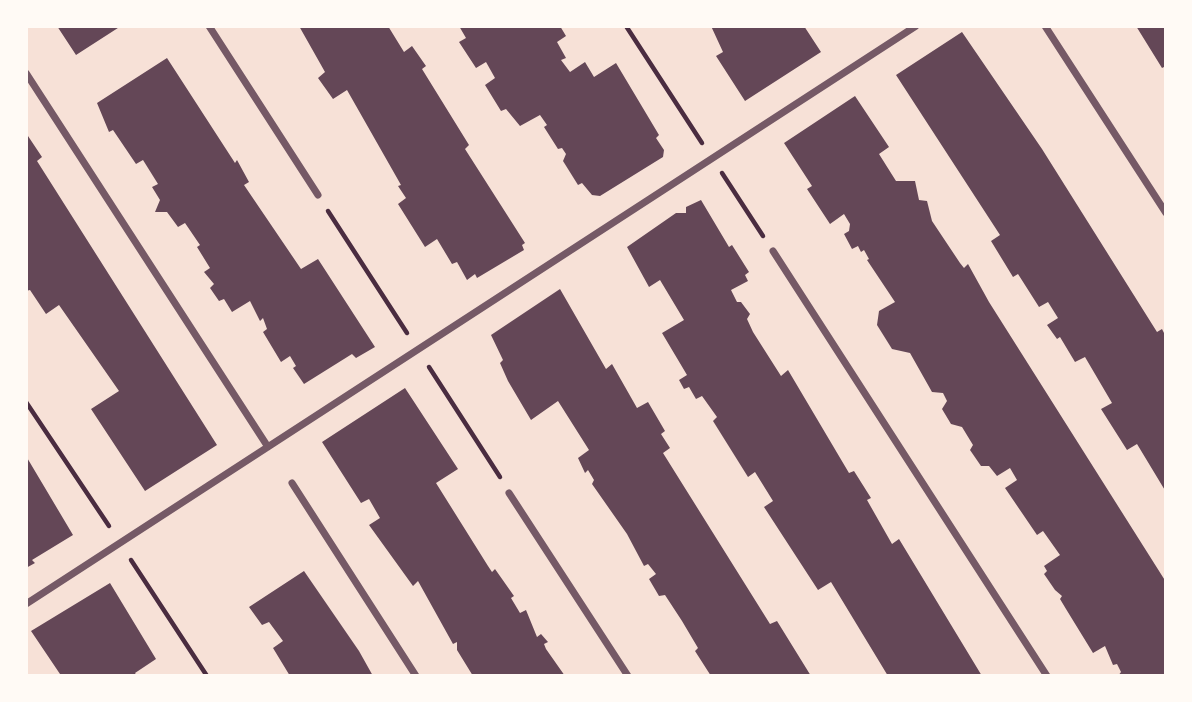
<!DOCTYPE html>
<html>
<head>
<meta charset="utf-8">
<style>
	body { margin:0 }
	#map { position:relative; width:1192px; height:702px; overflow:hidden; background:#f7e1d7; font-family:Roboto,sans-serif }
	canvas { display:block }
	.frame { position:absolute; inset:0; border:28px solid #fffaf5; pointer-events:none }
</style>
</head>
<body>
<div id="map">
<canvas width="1192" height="702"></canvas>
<div class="frame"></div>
</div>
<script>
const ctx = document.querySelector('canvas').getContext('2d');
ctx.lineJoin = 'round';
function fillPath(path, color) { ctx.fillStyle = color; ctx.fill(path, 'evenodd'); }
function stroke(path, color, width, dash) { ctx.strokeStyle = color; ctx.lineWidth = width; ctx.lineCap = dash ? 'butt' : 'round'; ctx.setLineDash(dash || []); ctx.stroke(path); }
fillPath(new Path2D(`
	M57,26H121L76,55Z
	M299,26H388L404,52L412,46L426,66L422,69L469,145L465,149L525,243L522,245L524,250L477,278L475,274L467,280L457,262L452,264L437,239L425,247L398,204L406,198L398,186L401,185L347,90L333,99L318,78L325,72Z
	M459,26H560L566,36L557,42L566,58L561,60L570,72L585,62L594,77L616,63L659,135L656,138L664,150L663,157L600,196L592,195L582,183L578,185L563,161L566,154L562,148L558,149L544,127L547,125L540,115L520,126L506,109L501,111L485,85L495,78L486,62L476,68L459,42L466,38Z
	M711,26H804L821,52L745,101L716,56L723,52Z
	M1136,26H1166V66L1162,68Z
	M962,32L1042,149L1157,332L1162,329L1166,337V492L1137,444L1127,450L1101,409L1112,403L1085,357L1075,362L1060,337L1057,339L1047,325L1058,318L1048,302L1039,307L1018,274L1013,277L991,241L1000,235L896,75Z
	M167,58L235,163L237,160L249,182L244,185L301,269L318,259L375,347L356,358L352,354L304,384L293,368L296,366L290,356L281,362L263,332L267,329L263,318L260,321L250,301L232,312L224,299L219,301L210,288L214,284L204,272L210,268L197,247L200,245L185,223L178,227L167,212H155L160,200L152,187L158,184L143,160L136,164L113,130L109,132L97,103Z
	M855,96L889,147L879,154L896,181H915L919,200L927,201L932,221L960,263L964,268L968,264L989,302L1166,582V676H1118L1121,672L1117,664L1113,665L1105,646L1093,653L1066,609L1060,599L1062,596L1055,590L1044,574L1047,571L1044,566L1060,555L1043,531L1037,535L1005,488L1017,480L1010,468L997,476L989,466H981L970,450L973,445L962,427L951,424L942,409L947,401L943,393L932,392L910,353L892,349L877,325L879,311L895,302L867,260L869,259L864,250L861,252L858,246L852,249L844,234L849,231L850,224L844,214L830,224L807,189L812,186L784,143Z
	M26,133L42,157L37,161L217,445L145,491L91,409L119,391L59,305L46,314L30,290L26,291Z
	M701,200L729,247L732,245L749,272L745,275L748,281L731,290L737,302H741L750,314L747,319L753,332L781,376L788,370L849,473L854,471L871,498L867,500L892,544L899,539L982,676H888L831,582L818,590L764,507L773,501L755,472L748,477L713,421L717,417L702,396L696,399L689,387L684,389L679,380L687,375L662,333L684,320L660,280L649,287L627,247L676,213H686V207Z
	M560,289L606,369L612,364L637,408L648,402L665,431L661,434L670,448L663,453L770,624L777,621L811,676H711L695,651L698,648L682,621L665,595L659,596L649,579L656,574L648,564L644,566L627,534L592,484L594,480L588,470L585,473L578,458L589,450L558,401L531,420L508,381L500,363L503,360L491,335Z
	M405,388L458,469L436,483L488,566L492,572L495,569L514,596L511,598L520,613L526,610L537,637L541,634L548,642L544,644L546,649L565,676H473L457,650V642L453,644L418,581L413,586L369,525L380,518L369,499L361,503L322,442Z
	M26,456L73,535L32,560L35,563L26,568Z
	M304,571L359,651L373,676H290L273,648L283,641L269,622L262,625L249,607Z
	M110,583L156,659L135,673L137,676H55L60,674L31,631Z`), '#644757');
stroke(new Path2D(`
	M626,26L702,143
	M722,173L763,236
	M328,211L407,333
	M429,367L500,477
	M26,402L109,526
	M131,560L207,676`), '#4a2c40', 4.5);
stroke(new Path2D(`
	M209,26L318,195
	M1045,26L1166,213
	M26,73L268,447
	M773,251L1047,676
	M292,483L416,676
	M509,493L628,676
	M26,604L916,26`), '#755966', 7);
</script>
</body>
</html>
